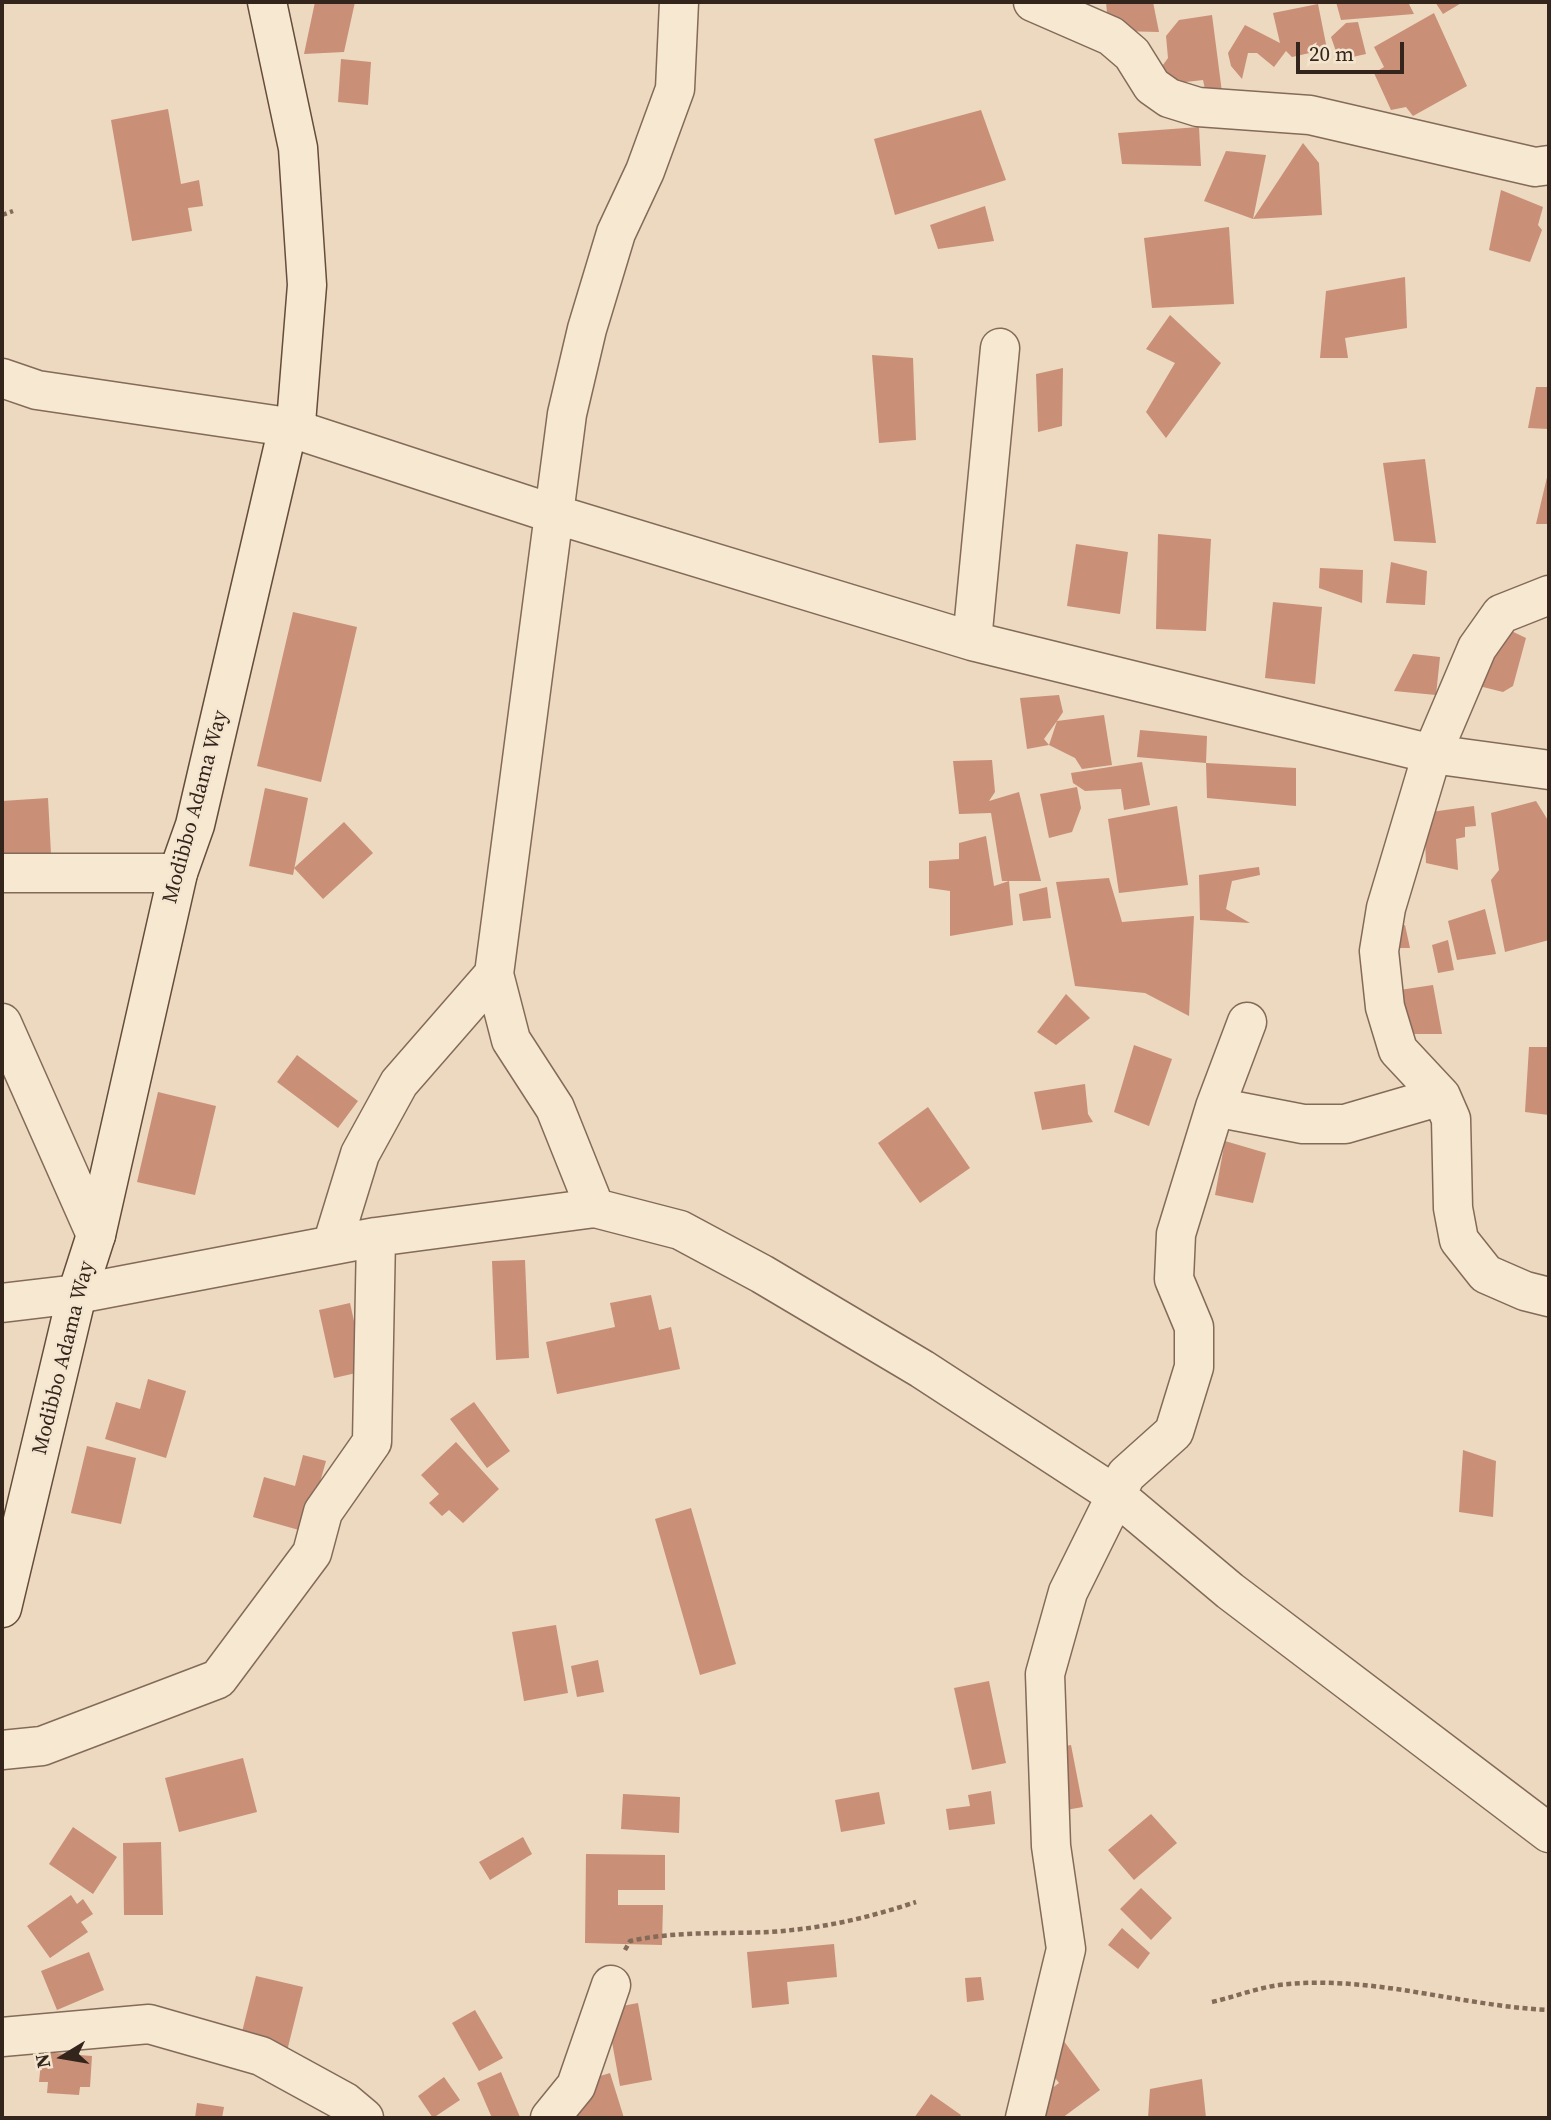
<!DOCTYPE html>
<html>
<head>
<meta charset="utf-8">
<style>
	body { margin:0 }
	#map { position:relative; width:1551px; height:2120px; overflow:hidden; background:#ecd9c0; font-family:"Source Serif 4",serif }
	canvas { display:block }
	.frame { position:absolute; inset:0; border:4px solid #34251c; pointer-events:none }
	.north { position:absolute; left:28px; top:2022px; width:70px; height:70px; -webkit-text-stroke:5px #f4e5cf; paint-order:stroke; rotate:259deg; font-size:19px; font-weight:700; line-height:28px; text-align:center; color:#34251c }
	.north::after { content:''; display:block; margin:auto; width:24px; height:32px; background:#34251c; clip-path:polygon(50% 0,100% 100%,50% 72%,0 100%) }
	.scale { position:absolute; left:1296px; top:42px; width:108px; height:32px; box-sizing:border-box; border:4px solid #34251c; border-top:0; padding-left:9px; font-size:21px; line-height:24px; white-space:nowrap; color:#34251c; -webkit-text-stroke:5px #f4e5cf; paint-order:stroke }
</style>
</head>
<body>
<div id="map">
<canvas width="1551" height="2120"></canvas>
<div class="frame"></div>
<div class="north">N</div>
<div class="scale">20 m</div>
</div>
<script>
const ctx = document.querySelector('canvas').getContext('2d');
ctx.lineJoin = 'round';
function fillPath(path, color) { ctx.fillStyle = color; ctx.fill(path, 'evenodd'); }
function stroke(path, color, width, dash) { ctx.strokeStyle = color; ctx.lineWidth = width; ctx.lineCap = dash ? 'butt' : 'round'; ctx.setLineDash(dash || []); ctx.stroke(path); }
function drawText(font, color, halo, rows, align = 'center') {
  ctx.font = font + ' "Source Serif 4",serif'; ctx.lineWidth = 5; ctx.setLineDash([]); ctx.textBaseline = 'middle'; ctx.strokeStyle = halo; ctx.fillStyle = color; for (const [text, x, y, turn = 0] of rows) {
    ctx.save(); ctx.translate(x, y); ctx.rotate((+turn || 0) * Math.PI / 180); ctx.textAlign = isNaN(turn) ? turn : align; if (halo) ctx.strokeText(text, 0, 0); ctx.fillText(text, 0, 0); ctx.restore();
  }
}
fillPath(new Path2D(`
	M315,2H355L344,52L304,54Z
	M1106,2H1153L1159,32L1119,31L1108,23Z
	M1336,2H1408L1414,14L1341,20Z
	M1435,2H1463L1443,14Z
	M1318,4L1327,49L1292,57L1286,51L1274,67L1257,53H1248L1242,79L1231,66L1228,53L1245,25L1280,43L1273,13Z
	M1434,13L1467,86L1413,116L1406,107L1391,110L1374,73L1384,67L1374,47Z
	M1212,15L1223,100L1208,103L1203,80L1177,83L1160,69L1168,58L1166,36L1179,20Z
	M1358,22L1366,54L1339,60L1331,37L1346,23Z
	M341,59L371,62L368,105L338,102Z
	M168,109L181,184L199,180L203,206L188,208L192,231L132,241L111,120Z
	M981,110L1006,180L895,215L874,139Z
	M1199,127L1201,166L1122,164L1118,133Z
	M1303,143L1319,163L1322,215L1253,219Z
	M1226,151L1266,155L1253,219L1204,201Z
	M1501,190L1543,207L1538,225L1542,230L1530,262L1489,250Z
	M985,206L994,241L938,249L930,225Z
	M1229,227L1234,304L1152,308L1144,238Z
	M1405,277L1407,328L1345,338L1348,358H1320L1326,291Z
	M1170,315L1221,363L1166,438L1146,412L1175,363L1146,349Z
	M872,355L913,358L916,440L879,443Z
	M1063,368L1062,426L1038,432L1036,374Z
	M1536,387H1549V429L1528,428Z
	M1425,459L1436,543L1394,541L1383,463Z
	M1548,473L1549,524H1536Z
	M1158,534L1211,539L1206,631L1156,629Z
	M1076,544L1128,552L1120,614L1067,606Z
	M1391,562L1427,571L1425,605L1386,603Z
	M1320,568L1363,570L1362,603L1319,588Z
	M1273,602L1322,607L1315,684L1265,678Z
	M293,612L357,627L321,782L257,766Z
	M1501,626L1526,638L1513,686L1503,692L1475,685Z
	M1413,654L1440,657L1436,695L1394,691Z
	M1059,695L1063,712L1057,721L1104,715L1112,765L1082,769L1075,758L1049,745L1057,721L1044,739L1049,745L1027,749L1020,698Z
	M1140,730L1207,736L1206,763L1137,757Z
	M992,760L995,792L989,801L1019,792L1041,881H1002L991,813L959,814L953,761Z
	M1142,762L1150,805L1124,810L1121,789L1085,791L1073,783L1071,773Z
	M1206,763L1296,768V806L1207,798Z
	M1077,787L1081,808L1072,832L1049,838L1040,794Z
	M265,788L308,798L293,875L249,866Z
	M48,798L51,854L2,857V801Z
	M1536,801L1549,822V940L1505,952L1491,880L1499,870L1491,813Z
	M1177,806L1188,885L1119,893L1108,819Z
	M1474,806L1476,826L1465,827V837L1456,839L1458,870L1426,863L1424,813Z
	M344,822L373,853L323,899L294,868Z
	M986,836L994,886L1009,881L1013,925L950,936V891L929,888V861L959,859V843Z
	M1259,867L1260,875L1232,881L1226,909L1250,923L1200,920L1199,875Z
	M1109,878L1122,922L1194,916L1189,1016L1145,993L1075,986L1056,882Z
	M1047,887L1051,918L1023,921L1019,894Z
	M1485,909L1496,954L1457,960L1448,921Z
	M1405,925L1410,948H1398L1393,928Z
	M1448,940L1454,970L1438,973L1432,945Z
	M1433,985L1442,1034H1402L1393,991Z
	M1066,994L1090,1018L1056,1045L1037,1032Z
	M1134,1045L1172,1059L1149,1126L1114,1112Z
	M1529,1047H1549V1115L1525,1112Z
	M297,1055L358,1101L338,1128L277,1082Z
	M1085,1084L1088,1114L1093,1122L1042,1130L1034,1092Z
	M158,1092L216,1106L195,1195L137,1182Z
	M928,1107L970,1168L920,1203L878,1143Z
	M1225,1141L1266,1153L1253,1203L1215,1195Z
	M525,1260L529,1358L496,1360L492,1261Z
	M651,1295L659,1330L671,1327L680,1369L557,1394L546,1342L615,1327L610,1303Z
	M350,1303L365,1371L334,1378L319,1310Z
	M148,1379L186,1391L166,1458L105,1439L116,1402L140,1409Z
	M474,1402L510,1451L487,1468L450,1419Z
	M456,1442L499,1489L463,1523L449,1510L442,1516L429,1503L439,1494L421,1475Z
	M87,1446L136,1458L121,1524L71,1513Z
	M1463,1450L1496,1461L1493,1517L1459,1512Z
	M303,1455L326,1461L306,1532L253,1517L264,1477L295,1486Z
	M691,1508L736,1664L700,1675L655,1519Z
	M556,1625L568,1693L524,1701L512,1632Z
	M598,1660L604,1692L577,1697L571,1666Z
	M989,1681L1006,1763L972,1770L954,1688Z
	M1071,1745L1083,1807L1043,1814L1031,1752Z
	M243,1758L257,1812L179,1832L165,1778Z
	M991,1791L995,1824L949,1830L946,1809L970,1806L968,1795Z
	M879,1792L885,1824L841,1832L835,1800Z
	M623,1794L680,1797L679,1833L621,1829Z
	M1151,1814L1177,1843L1134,1880L1108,1850Z
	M73,1827L117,1857L93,1894L49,1864Z
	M523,1837L532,1854L490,1880L479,1862Z
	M161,1842L163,1915H124L123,1843Z
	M586,1854L665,1855V1890H618V1905H663L662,1945L585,1943Z
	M1141,1888L1172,1918L1151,1940L1120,1909Z
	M71,1895L77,1904L83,1899L93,1914L81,1922L88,1932L50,1958L27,1926Z
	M1122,1928L1150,1953L1138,1969L1108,1945Z
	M834,1944L837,1977L787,1982L789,2004L752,2008L747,1952Z
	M89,1952L104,1990L57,2010L41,1971Z
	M256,1976L303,1987L283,2067L236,2056Z
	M981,1977L984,2000L967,2002L965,1978Z
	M638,2003L652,2080L620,2086L606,2009Z
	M475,2010L503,2058L479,2071L452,2023Z
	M1063,2040L1100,2090L1062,2118H1036L1027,2107L1059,2083L1040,2058Z
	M42,2052L92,2056L90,2087H80L79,2095L47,2093L48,2082H39Z
	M501,2072L520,2117L517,2118H492L477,2083Z
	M610,2073L624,2118H556L548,2092Z
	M444,2077L460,2100L433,2118L418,2096Z
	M1202,2079L1206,2118H1148L1150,2089Z
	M931,2094L961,2115L959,2118H914Z
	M197,2103L224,2107L222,2118H195Z`), '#c98f77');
const street = new Path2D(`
	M1033,2L1111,36L1132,54L1152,86L1169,98L1198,107L1310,115L1535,167L1549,165
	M2,378L37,390L288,427L554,514L972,641L1432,754L1549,770
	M1549,595L1501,614L1477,648L1432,754L1386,908L1379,951L1385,1007L1398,1050L1441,1096L1451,1119L1453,1208L1459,1240L1486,1274L1525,1291L1549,1297
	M972,641L1000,348
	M2,873H178
	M2,1023L96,1235
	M1215,1107L1303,1124H1345L1441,1096
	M595,1208L555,1108L511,1040L494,974L567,414L587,329L616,233L645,171L675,89L679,2
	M332,1245L360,1154L399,1083L494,974
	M2,1303L77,1294L376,1237L595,1208L680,1230L762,1274L922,1369L1117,1496L1230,1591L1549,1833
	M2,1750L42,1746L218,1679L312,1553L323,1512L372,1442L376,1237
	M2,2037L149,2024L261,2056L345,2102L364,2118
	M550,2118L576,2086L611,1985
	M1025,2118L1066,1949L1051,1846L1045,1674L1068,1592L1126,1475L1174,1432L1194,1367V1327L1174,1279L1176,1234L1215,1107L1247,1022`);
const secondary = new Path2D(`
	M2,1608L77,1294L96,1235L178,873L195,825L288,427L296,423L307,285L298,148L267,2`);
stroke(street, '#846a59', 41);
stroke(secondary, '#654c3c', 41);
stroke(new Path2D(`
	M2,215L13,211
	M625,1950L630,1941C675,1931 723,1934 769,1932C820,1929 868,1918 916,1902
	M1212,2002C1234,1997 1257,1988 1279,1985C1371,1974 1459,2006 1549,2010`), '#846a59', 4.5, [5, 3.5]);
stroke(street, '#f7e8d2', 38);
stroke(secondary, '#f7e8d2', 38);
drawText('21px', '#34251c', '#f4e5cf', [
	["Modibbo Adama Way",196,807,-75],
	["Modibbo Adama Way",64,1358,-76]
]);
</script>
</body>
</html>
